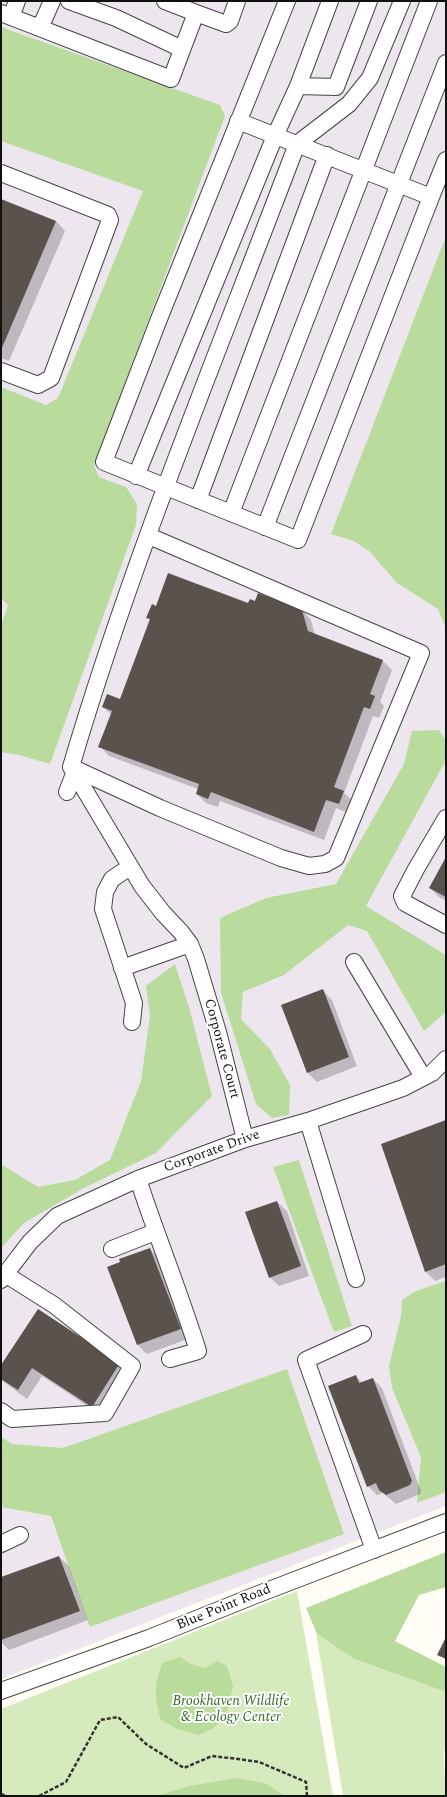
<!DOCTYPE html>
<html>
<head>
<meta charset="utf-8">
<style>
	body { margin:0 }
	#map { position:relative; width:447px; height:1797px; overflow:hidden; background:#fffdf5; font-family:Spectral,serif }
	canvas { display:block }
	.frame { position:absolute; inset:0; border:2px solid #111; pointer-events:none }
</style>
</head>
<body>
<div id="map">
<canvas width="447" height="1797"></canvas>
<div class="frame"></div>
</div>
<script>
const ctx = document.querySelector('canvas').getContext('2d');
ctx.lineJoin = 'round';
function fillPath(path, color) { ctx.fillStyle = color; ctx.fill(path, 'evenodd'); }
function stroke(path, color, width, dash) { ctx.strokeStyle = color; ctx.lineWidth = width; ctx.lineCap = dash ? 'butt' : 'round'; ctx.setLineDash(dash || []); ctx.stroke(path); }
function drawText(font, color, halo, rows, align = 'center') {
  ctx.font = font + ' Spectral,serif'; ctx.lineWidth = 4; ctx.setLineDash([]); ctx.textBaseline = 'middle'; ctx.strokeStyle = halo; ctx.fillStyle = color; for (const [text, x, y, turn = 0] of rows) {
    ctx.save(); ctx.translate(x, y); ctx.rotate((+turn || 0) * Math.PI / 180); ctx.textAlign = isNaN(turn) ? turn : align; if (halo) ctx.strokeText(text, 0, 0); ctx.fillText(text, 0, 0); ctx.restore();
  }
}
fillPath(new Path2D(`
	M1,1H446V1506L1,1679Z`), '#eee6ef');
fillPath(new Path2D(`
	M297,1591L333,1796H1V1709Z
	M316,1633L354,1659L446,1692V1744C441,1755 447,1781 445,1796H343Z`), '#d5ebbd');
fillPath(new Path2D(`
	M1,27L220,105L225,116L94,465L99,477L126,487L137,504L136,525L50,764L19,755L1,752V626L8,605L1,598V387L46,405L58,398L143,191L1,141Z
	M446,236V629L438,609L397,583L369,551L354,541L331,534Z
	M439,730L446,741V760L366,906L446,955V1012L424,1031L367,931L348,925L284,975L243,992L241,1019L270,1049L290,1085L289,1115L272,1118L256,1104L221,993L220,918L266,898L336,884L404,764L412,731Z
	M175,964L189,1007L212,1096L156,1153L82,1189L24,1223L1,1248V1164L38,1187L75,1180L110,1160L141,1081L150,1016L146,986Z
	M299,1160L352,1326L334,1332L273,1167Z
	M446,1281V1492L417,1503L421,1457L392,1388L389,1366L401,1316L402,1300L416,1291Z
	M287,1369L344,1534L90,1627L51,1516L1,1507V1437L12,1444L63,1448Z
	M446,1552V1587L419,1595L395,1641L446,1667V1692L354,1659L317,1634L306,1608Z
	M180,1657L189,1663L204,1668L218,1661L227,1666L233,1686L228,1709L215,1727L199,1735L178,1729L161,1720C154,1696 154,1687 162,1663Z
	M236,1778L265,1783L285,1796H156L190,1786Z`), '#b9dc9c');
fillPath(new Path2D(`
	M1,200L56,221L65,231L9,361L1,358Z
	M249,604L302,610L311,620L315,635L383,661L392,670L380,702L384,706L379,718L373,716L344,793L353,801L348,813L336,808L324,840L220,801L218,807L206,803L197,794L198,789L109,756L100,746L112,715L103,707L120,700L150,621L148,618L156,607Z
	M446,859V901L439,897L430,888Z
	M323,991L332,1000L357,1066L317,1082L308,1073Z
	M446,1121V1277L435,1281L426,1272Z
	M277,1202L287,1211L309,1276L279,1286L270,1277Z
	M150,1249L159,1258L190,1338L147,1354L138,1345Z
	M120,1364L129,1373L101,1415L42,1376L27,1399L1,1380V1367Z
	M356,1376L362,1383L373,1379L382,1388L421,1491L420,1494L396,1504L383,1493L377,1495L368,1486Z
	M59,1557L69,1566L88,1620L9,1650L1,1642V1579Z`), '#0003');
fillPath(new Path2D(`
	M1,199L56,221L1,350Z
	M168,573L248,603L250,599L255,601L258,593L302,610L308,631L383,660L370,694L375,696L370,709L364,707L334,787L344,791L339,804L326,800L314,832L211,792L208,799L196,794L199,784L98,747L112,711L102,707L107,694L120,699L150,619L146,618L152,604L156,606Z
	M446,857V897L429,888Z
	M323,989L349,1057L307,1073L281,1005Z
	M446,1120V1264L425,1272L381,1144Z
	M277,1201L301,1266L269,1278L245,1212Z
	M150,1248L181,1329L137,1345L107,1267L120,1262L119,1259Z
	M38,1309L120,1363L92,1407L32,1368L18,1390L1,1379V1365Z
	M356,1375L359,1383L373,1378L412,1481L410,1485L386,1495L379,1490L376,1483L367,1487L328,1386Z
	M59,1556L80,1611L1,1640V1577Z
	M446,1637V1659L437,1655Z`), '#5a524d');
const minor = new Path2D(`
	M69,1L116,18L182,49
	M165,1L196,13
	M1,13L171,79L196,13L226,24L230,21L237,1
	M11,17L17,1
	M40,28L52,1
	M298,86L330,1
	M238,121L431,197L298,540L104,462L159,319L287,1
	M1,173L108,215L110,220L51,378L38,385L1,371
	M431,197L446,160
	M136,476L275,136L298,86L336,87L369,1
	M198,500L327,155
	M231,513L429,1
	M265,527L446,63
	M71,767L160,808L281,858L309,866L325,864L336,858L421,653L149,536
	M67,792L74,774
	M446,818L416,869L402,896L405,903L446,925
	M130,867L112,879L105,892L103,909L134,1003L132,1022
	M354,962L423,1077
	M122,968L190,944
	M308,1121L356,1279
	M245,1139L218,1032L196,959L190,944L181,932L163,913L142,886L71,767C133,556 219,350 297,144L349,104L370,78L402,1
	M138,1179C157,1237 180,1293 198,1351L170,1359
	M112,1249L155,1232
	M1,1280L30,1242L57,1216L138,1179L245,1139L308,1121L403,1088L432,1073L446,1059
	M363,1334L306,1360L374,1550
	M1,1411L12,1419L105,1413L132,1366L54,1305L5,1274
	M1,1544L20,1535
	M1,1691L149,1638L256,1595L446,1522`);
stroke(minor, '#444', 18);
stroke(new Path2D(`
	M1,1794L6,1796
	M39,1796L66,1782L100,1720L118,1717L146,1744L184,1768L212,1756L238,1759L259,1762L306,1782L307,1796`), '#333', 2.5, [4, 2]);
stroke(minor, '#fff', 16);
drawText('14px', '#111', '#fff', [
	["Corporate Court",221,1049,75],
	["Corporate Drive",212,1152,-20],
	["Blue Point Road",224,1608,-22]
]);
drawText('italic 14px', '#2f6b1f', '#fff', [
	["Brookhaven Wildlife",231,1702],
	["& Ecology Center",231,1718]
]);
</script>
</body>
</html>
